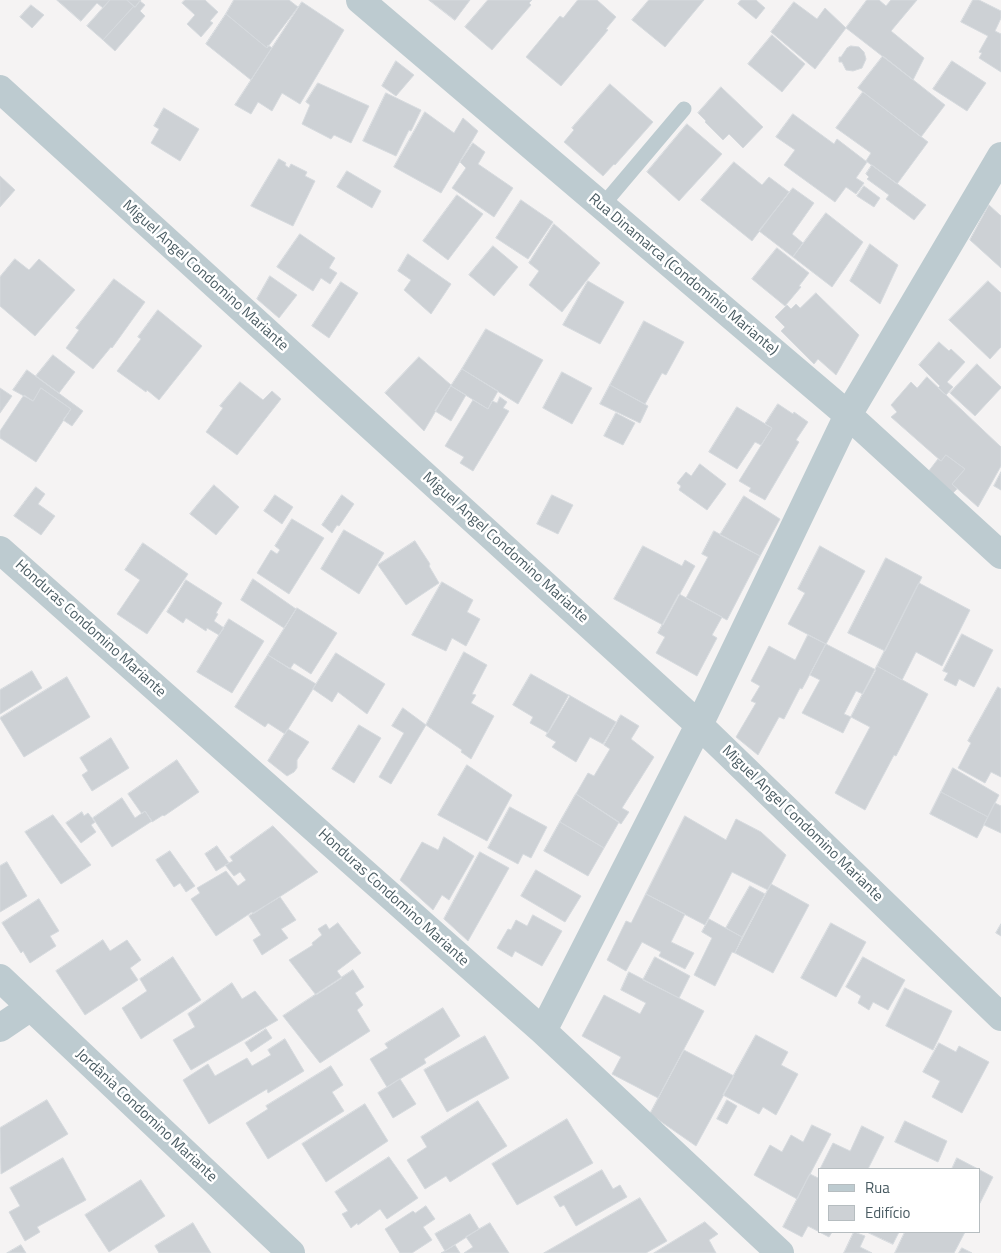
<!DOCTYPE html>
<html>
<head>
<meta charset="utf-8">
<style>
	body { margin:0 }
	#map { position:relative; width:1001px; height:1253px; overflow:hidden; background:#f5f3f3; font-family:"Titillium Web",sans-serif }
	canvas { display:block }
	.legend { position:absolute; left:818px; top:1168px; width:162px; height:65px; box-sizing:border-box; background:#fff; border:1px solid #b6bdc0; margin:0; padding:6px 9px; list-style:none; font-size:15px; color:#495b62 }
	.legend li { display:flex; align-items:center; gap:10px; height:25px }
	.legend b { width:25px; border:1px solid #b6bdc0 }
</style>
</head>
<body>
<div id="map">
<canvas width="1001" height="1253"></canvas>
<ul class="legend">
<li><b style="height:6px;background:#bdcbd0"></b>Rua</li>
<li><b style="height:14px;background:#cdd1d5"></b>Edifício</li>
</ul>
</div>
<script>
const ctx = document.querySelector('canvas').getContext('2d');
ctx.lineJoin = 'round';
function fillPath(path, color) { ctx.fillStyle = color; ctx.fill(path, 'evenodd'); }
function stroke(path, color, width, dash) { ctx.strokeStyle = color; ctx.lineWidth = width; ctx.lineCap = dash ? 'butt' : 'round'; ctx.setLineDash(dash || []); ctx.stroke(path); }
function drawText(font, color, halo, rows, align = 'center') {
  ctx.font = font + ' "Titillium Web",sans-serif'; ctx.lineWidth = 5; ctx.setLineDash([]); ctx.textBaseline = 'middle'; ctx.strokeStyle = halo; ctx.fillStyle = color; for (const [text, x, y, turn = 0] of rows) {
    ctx.save(); ctx.translate(x, y); ctx.rotate((+turn || 0) * Math.PI / 180); ctx.textAlign = isNaN(turn) ? turn : align; if (halo) ctx.strokeText(text, 0, 0); ctx.fillText(text, 0, 0); ctx.restore();
  }
}
const building = new Path2D(`
	M57,0H110L103,8L97,3L81,21Z
	M110,0H127L134,6L103,40L87,26Z
	M127,0H141L135,7Z
	M185,0H205L218,12L210,21L213,23L201,37L187,24L195,15L182,3Z
	M234,0H289L298,7L267,48L226,14Z
	M429,0H470L455,20Z
	M488,0H532L529,3L531,5L492,50L465,27Z
	M578,0H597L616,17L606,29L608,30L561,86L526,57L560,16L563,18Z
	M649,0H704L665,47L632,20Z
	M741,0H756L765,8L756,19L738,4Z
	M867,0H879L886,6L891,0H917L891,31L924,58L913,80L846,28Z
	M973,0H979L1001,11V18L995,31L1001,34V72L979,58L982,53L979,52L988,36L961,22Z
	M140,1L145,5L140,11L145,16L115,51L103,40L134,6L135,7Z
	M302,2L344,30L300,104L282,93L272,111L258,102L251,114L235,105Z
	M794,2L817,19L825,8L846,28L815,69L771,32Z
	M31,5L44,15L32,28L20,17Z
	M226,14L267,48L268,45L272,48L251,80L206,44Z
	M772,35L805,64L782,92L748,64Z
	M851,46L859,47L864,52L866,59L862,68L853,71L846,70L842,62H839V57H841L847,48Z
	M883,56L945,105L921,137L858,88Z
	M396,61L414,75L396,96L382,86Z
	M952,61L986,83L967,111L933,89Z
	M318,83L369,106L351,143L334,135L331,139L302,124L310,105L306,102Z
	M610,84L653,122L615,165L614,164L603,176L564,142L574,130L572,128Z
	M721,87L763,127L743,148L729,134L723,140L705,122L706,121L698,113Z
	M863,92L928,142L897,184L866,161L871,153L836,128Z
	M386,93L421,110L411,131L409,130L396,156L363,141Z
	M164,108L199,129L180,161L151,143L159,129L154,126Z
	M425,112L454,133L463,118L478,131L441,193L394,167Z
	M793,114L834,144L837,139L867,162L856,178L864,183L856,194L846,187L835,202L784,165L795,150L776,137Z
	M687,124L722,154L679,201L647,172Z
	M473,143L485,152L478,164L513,188L494,217L452,188L466,168L460,162Z
	M279,159L286,163L285,165L289,168L291,164L307,172L305,176L315,181L293,226L251,206Z
	M734,162L762,185L769,177L789,192L752,241L701,200Z
	M872,165L926,205L914,220L886,199L889,195L867,179L869,177L866,174Z
	M347,171L381,191L372,208L337,187Z
	M0,176L15,190L0,207Z
	M864,186L880,198L874,207L857,196Z
	M793,188L814,203L792,234L803,243L793,257L759,231Z
	M457,195L483,214L448,260L423,241Z
	M521,200L553,222L528,259L496,238Z
	M989,205L1001,216V268L970,240Z
	M826,213L863,242L832,287L793,257Z
	M554,224L600,263L562,312L529,285L539,271L529,263Z
	M300,234L335,258L329,268L337,273L330,284L321,278L313,291L277,267Z
	M870,244L898,265L880,304L850,281Z
	M493,246L518,267L494,296L469,275Z
	M777,248L809,273L799,286L801,287L785,306L752,279Z
	M408,254L451,284L431,314L404,290L411,280L398,271Z
	M15,259L29,270L39,259L75,290L35,336L0,306V277Z
	M270,276L297,295L279,318L257,299Z
	M114,279L145,302L112,348L111,347L93,369L66,348L79,330L76,328Z
	M588,281L624,302L600,344L563,325Z
	M988,281L1001,293V347L990,359L949,320Z
	M341,282L358,293L329,338L312,326Z
	M816,293L859,335L836,375L818,359L814,364L781,331L785,327L775,317L787,305L791,309L796,304L800,308Z
	M158,310L202,346L159,400L147,390L146,392L117,371L141,339L138,337Z
	M644,321L684,342L666,375L662,373L645,404L610,385Z
	M486,329L543,360L518,404L462,369Z
	M939,342L949,351L951,349L965,362L947,382L953,387L946,395L938,388L940,386L919,365Z
	M53,355L75,372L59,393L36,376Z
	M419,357L451,385L424,431L385,393Z
	M977,364L1001,387V388L975,416L950,393Z
	M462,369L498,391L488,409L451,386Z
	M27,370L83,411L72,426L63,420L71,409L41,388L33,401L13,390Z
	M562,372L592,388L572,424L543,408Z
	M927,377L1001,447V466L978,507L952,484L965,469L946,455L941,461L891,417L897,412L891,405L911,382L917,388Z
	M240,382L263,400L272,391L281,399L237,455L206,432L223,408L220,406Z
	M610,385L648,406L640,423L600,404Z
	M451,386L466,395L451,421L435,411Z
	M0,388L12,396L0,413Z
	M41,388L71,409L36,462L0,438V431L24,395L33,401Z
	M500,397L507,402L503,408L509,411L473,471L460,463L464,457L445,446L473,400L488,409L492,401L497,403Z
	M778,404L793,414L794,412L808,422L796,440L799,442L765,500L749,491L751,488L739,481L772,428L765,424Z
	M737,407L772,428L761,445L755,442L737,469L709,452Z
	M616,413L635,423L623,445L604,436Z
	M946,455L965,469L952,484L957,489L953,493L928,472L938,459L941,461Z
	M700,464L726,484L707,510L679,490L681,486L677,483L686,472L691,476Z
	M1001,472V490L994,486Z
	M214,485L239,507L216,535L190,514Z
	M36,487L45,494L38,504L55,516L41,535L14,516Z
	M275,495L293,507L282,524L264,511Z
	M342,495L354,504L339,526L337,525L332,533L322,525Z
	M552,495L573,505L558,534L537,524Z
	M744,496L780,519L760,556L720,535Z
	M292,519L324,538L289,594L257,573L271,550L277,554L280,550L275,546Z
	M344,530L384,553L359,594L321,569Z
	M714,531L760,556L727,620L686,598L708,557L702,554Z
	M415,541L430,564L429,566L439,583L406,605L378,565Z
	M143,543L188,574L147,634L117,614L140,580L125,570Z
	M643,546L682,566L685,560L695,566L663,625L614,599Z
	M820,546L865,571L826,644L788,624L805,593L798,589Z
	M886,558L922,577L885,651L848,633Z
	M253,579L296,609L284,628L241,600Z
	M186,580L222,603L216,613L218,614L214,621L224,628L219,635L207,628L206,631L186,618L183,623L167,612Z
	M442,582L473,600L467,612L480,619L466,646L452,638L446,651L412,635Z
	M919,583L970,610L942,666L916,652L902,680L877,666Z
	M679,594L722,617L712,635L717,638L697,676L656,653L665,637L658,633Z
	M297,608L337,633L311,674L294,663L290,669L268,655Z
	M229,619L264,641L232,693L197,672Z
	M962,634L993,650L974,687L959,679L956,686L944,680L948,673L943,671Z
	M808,635L826,644L802,689L800,688L784,719L779,717L758,755L736,737L756,703L751,701L760,686L751,681L769,646L795,660Z
	M826,644L876,670L863,694L856,691L844,714L851,717L843,733L802,713L820,680L810,675Z
	M464,652L487,665L472,694L476,695L471,703L494,716L471,759L461,752L462,750L426,725Z
	M336,653L385,684L367,714L338,692L332,702L313,689Z
	M268,655L316,684L285,734L268,723L265,727L235,707Z
	M877,666L928,694L896,756L894,755L865,810L835,793L870,727L851,717Z
	M32,671L42,688L0,714V690Z
	M531,674L570,696L548,733L530,723L533,717L513,705Z
	M67,677L90,717L24,757L0,718Z
	M998,687L1001,689V777L991,772L985,783L958,768L971,743L968,741Z
	M569,695L616,722L603,744L590,737L576,762L552,747L556,742L546,736Z
	M403,708L426,725L391,784L379,777L404,733L392,726Z
	M621,715L639,726L631,739L654,757L622,808L629,812L621,824L576,794L588,773L594,776L610,749L604,745Z
	M359,725L381,738L354,783L332,769Z
	M288,729L309,742L297,760V768L294,772L287,776L268,761Z
	M111,738L129,768L92,791L82,775L88,771L80,758Z
	M177,760L199,792L164,816L163,815L152,822L145,811L142,814L128,794Z
	M467,765L512,795L487,841L438,815Z
	M953,768L999,795L988,817L941,792Z
	M941,792L988,817L977,838L930,814Z
	M576,794L619,822L604,848L560,822Z
	M122,798L135,818L145,811L152,821L112,847L93,818Z
	M995,803L1001,806V833L984,825Z
	M510,807L547,827L531,858L523,854L518,864L488,848Z
	M82,812L84,816L88,813L95,822L91,825L96,832L81,843L66,823Z
	M53,815L91,865L61,884L25,832Z
	M685,816L726,840L736,819L761,832L786,855L768,890L732,872L705,925L646,894Z
	M560,822L604,848L588,876L544,851Z
	M273,826L318,872L253,914L252,912L216,936L191,899L200,893L197,888L226,871L238,886L246,880L240,872L234,876L225,865L233,861L230,857Z
	M444,837L474,856L449,900L442,895L433,910L400,880L422,842L438,850Z
	M217,846L229,863L216,871L205,854Z
	M170,851L195,886L186,892L180,883L174,887L156,860Z
	M480,852L509,868L468,941L444,919Z
	M7,862L27,896L0,912V866Z
	M536,870L581,896L565,922L521,896Z
	M771,884L809,905L773,973L735,953Z
	M750,886L765,894L742,937L726,928Z
	M646,894L685,914L671,942L694,953L685,969L659,956L661,952L642,942L626,971L607,960L626,921L631,923Z
	M280,897L296,920L281,929L288,938L262,955L253,940L261,935L249,916Z
	M39,899L59,931L50,936L56,946L30,963L23,951L21,953L2,923Z
	M533,915L562,931L542,966L515,951L512,957L497,948L508,929L511,930L516,920L527,926Z
	M709,919L742,937L735,953L732,952L715,986L694,975L712,938L702,932Z
	M338,923L361,953L337,971L342,978L316,995L289,960L313,945L312,943L322,935L318,929L326,924L329,929Z
	M831,923L866,942L836,997L801,978Z
	M1001,924V936L996,933Z
	M103,940L110,951L127,940L141,960L130,968L138,980L85,1015L56,971Z
	M173,957L201,1000L141,1039L122,1008L147,991L140,979Z
	M655,957L690,976L679,998L643,980Z
	M863,957L905,980L888,1010L873,1002L869,1010L858,1003L861,996L846,987Z
	M353,970L364,987L355,993L363,1005L357,1010L370,1031L320,1063L283,1016Z
	M629,972L704,1011L658,1098L612,1074L621,1057L582,1036L604,995L640,1014L646,1003L621,990Z
	M232,983L242,999L255,991L278,1020L191,1070L173,1040L195,1027L188,1014Z
	M905,988L952,1011L933,1050L886,1026Z
	M443,1008L460,1036L424,1059L426,1063L387,1087L370,1059L388,1048L385,1044Z
	M266,1029L272,1038L251,1052L245,1043Z
	M756,1035L788,1052L781,1065L798,1074L776,1115L763,1107L759,1114L723,1095Z
	M485,1036L509,1078L447,1112L424,1070Z
	M285,1039L304,1071L268,1093L267,1089L209,1124L183,1080L208,1064L215,1076L247,1058L252,1066L271,1055L268,1050Z
	M939,1043L956,1052L959,1046L989,1062L962,1113L932,1097L940,1081L923,1072Z
	M684,1050L734,1076L696,1146L650,1114Z
	M331,1066L343,1085L332,1092L344,1111L268,1159L246,1123L268,1109L266,1106Z
	M400,1079L416,1104L393,1118L378,1093Z
	M47,1100L68,1134L1,1174L0,1128Z
	M727,1100L737,1106L727,1124L717,1119Z
	M478,1101L507,1146L450,1182L446,1176L425,1189L407,1160L427,1147L421,1137Z
	M365,1104L388,1141L326,1182L302,1144Z
	M567,1119L593,1163L517,1205L492,1164Z
	M905,1121L947,1141L938,1162L895,1142Z
	M812,1125L831,1134L797,1199L754,1175L770,1145L782,1152L791,1135L803,1142Z
	M862,1126L884,1137L868,1169H820L833,1143L850,1151Z
	M389,1157L418,1198L387,1219L380,1209L358,1225L357,1223L351,1228L342,1214L348,1211L335,1192Z
	M63,1158L86,1200L37,1227L40,1232L25,1241L9,1212L20,1206L10,1188Z
	M957,1158L978,1169H952Z
	M602,1170L613,1189L620,1185L627,1197L576,1226L564,1205L560,1207L554,1197Z
	M980,1170L993,1177L980,1203Z
	M810,1174L820,1179V1232H832L829,1237L808,1226L802,1237L783,1227Z
	M141,1180L165,1216L109,1252L85,1215Z
	M640,1198L667,1241L646,1253H544Z
	M426,1206L435,1219L423,1227L432,1240L412,1253H400L385,1229L413,1211L415,1213Z
	M470,1214L479,1229L445,1251L435,1234Z
	M705,1222L718,1234L709,1240L716,1253H654Z
	M193,1223L211,1253H159L155,1246Z
	M490,1223L509,1253H464L473,1247L466,1237Z
	M854,1232L865,1236L860,1247L872,1253H844Z
	M867,1232H899L893,1244Z
	M905,1232H965L954,1253H895Z
	M21,1245L26,1253H7Z
	M455,1245L460,1253H441L445,1251Z
	M962,1248L972,1253H959Z`);
fillPath(building, '#cdd1d5');
stroke(building, '#d6dade', 1);
stroke(new Path2D(`
	M602,206L684,109`), '#bdcbd0', 15);
stroke(new Path2D(`
	M360,0L848,415L1001,555
	M0,89L699,725L1001,1017
	M0,550L543,1031L780,1253
	M0,978L291,1253
	M0,1028L31,1007
	M543,1031L699,725L848,415L1001,156`), '#bdcbd0', 28);
drawText('15px', '#495b62', '#fff', [
	["Rua Dinamarca (Condomínio Mariante)",683,275,40],
	["Miguel Angel Condomino Mariante",205,276,42],
	["Miguel Angel Condomino Mariante",505,548,42],
	["Honduras Condomino Mariante",90,629,42],
	["Miguel Angel Condomino Mariante",802,824,44],
	["Honduras Condomino Mariante",393,898,42],
	["Jordânia Condomino Mariante",146,1116,43]
]);
</script>
</body>
</html>
